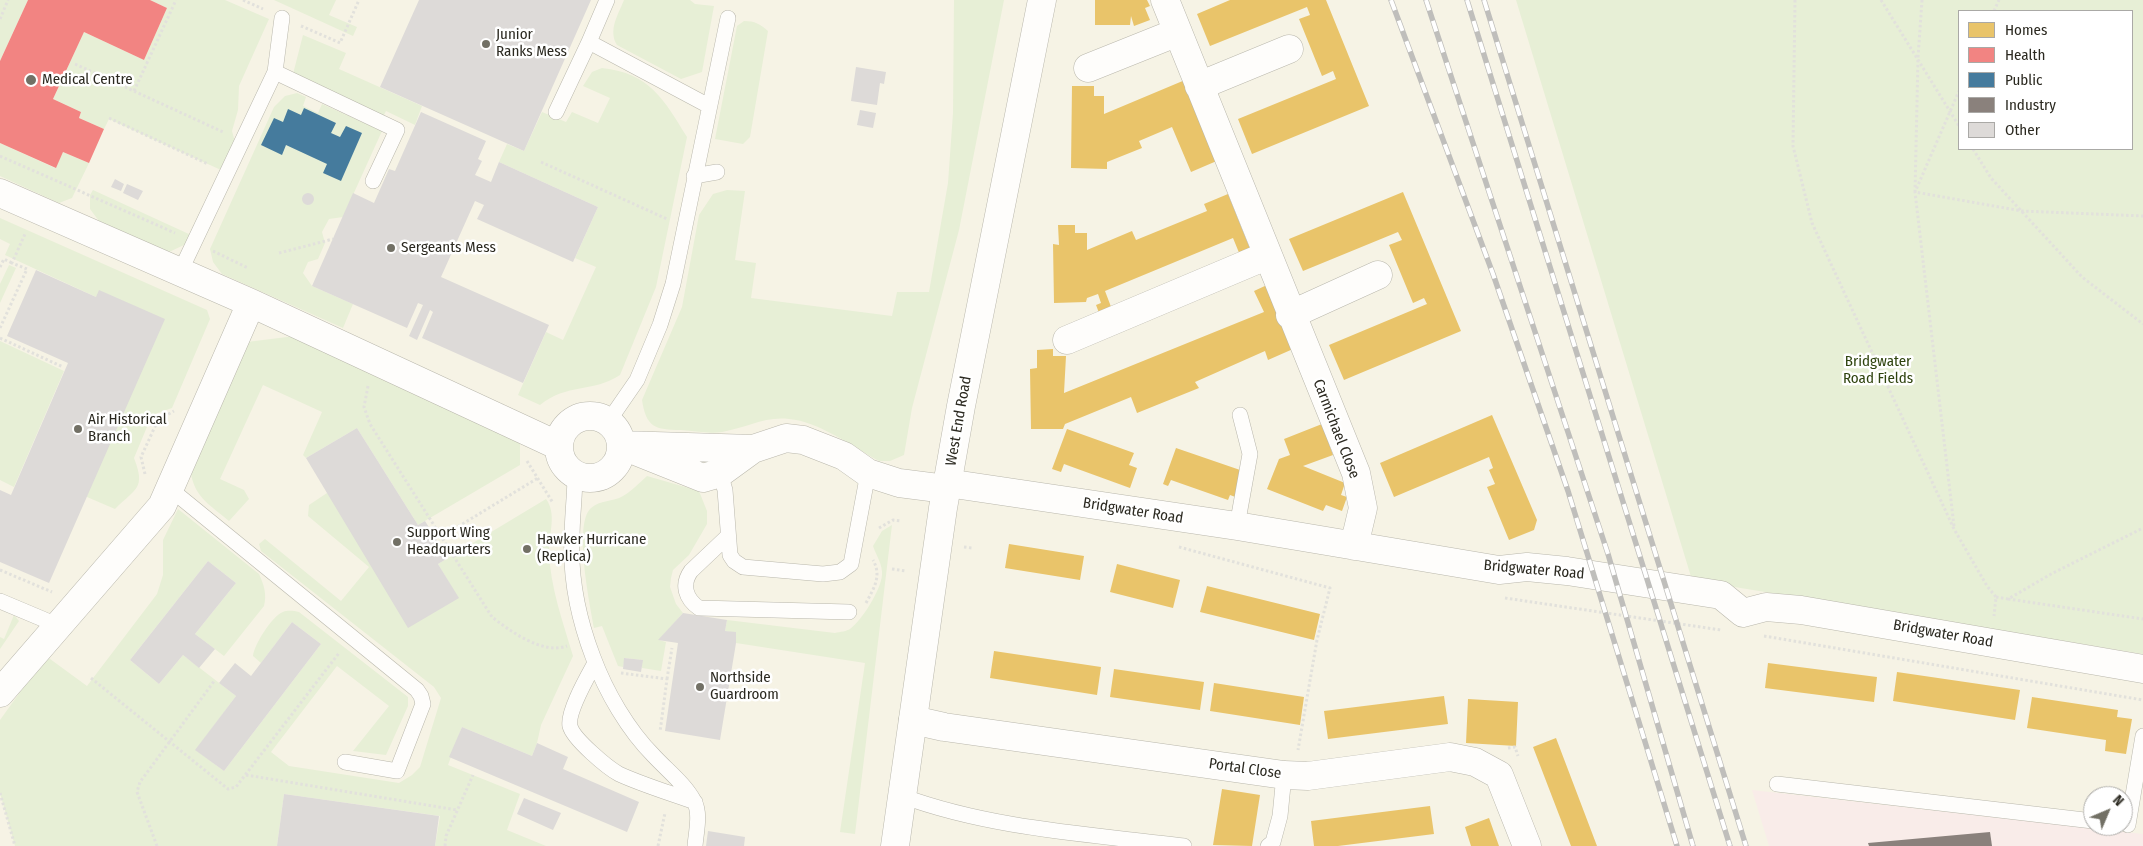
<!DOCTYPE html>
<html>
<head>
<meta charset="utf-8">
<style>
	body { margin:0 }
	#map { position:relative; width:2143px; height:846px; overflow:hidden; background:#f6f3e5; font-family:"Fira Sans Condensed",sans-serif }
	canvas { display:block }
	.legend { position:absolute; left:1958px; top:10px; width:175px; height:140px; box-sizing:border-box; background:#fff; border:1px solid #aaa9a6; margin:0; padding:6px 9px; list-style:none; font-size:15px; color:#2b2920 }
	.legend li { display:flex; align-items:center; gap:10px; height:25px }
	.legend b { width:25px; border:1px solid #aaa9a6 }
	.north { position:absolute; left:2083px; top:786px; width:50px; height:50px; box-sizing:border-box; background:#fff; border:1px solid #aaa9a6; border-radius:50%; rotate:45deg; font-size:14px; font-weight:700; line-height:20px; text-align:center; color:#2b2920 }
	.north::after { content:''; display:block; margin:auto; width:18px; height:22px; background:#727065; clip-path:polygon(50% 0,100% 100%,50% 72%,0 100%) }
</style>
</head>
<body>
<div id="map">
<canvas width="2143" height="846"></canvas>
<ul class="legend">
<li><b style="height:14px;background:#e9c46a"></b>Homes</li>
<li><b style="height:14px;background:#f28482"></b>Health</li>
<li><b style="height:14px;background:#457b9d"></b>Public</li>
<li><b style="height:14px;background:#8a817c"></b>Industry</li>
<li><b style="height:14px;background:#dddad8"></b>Other</li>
</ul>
<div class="north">N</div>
</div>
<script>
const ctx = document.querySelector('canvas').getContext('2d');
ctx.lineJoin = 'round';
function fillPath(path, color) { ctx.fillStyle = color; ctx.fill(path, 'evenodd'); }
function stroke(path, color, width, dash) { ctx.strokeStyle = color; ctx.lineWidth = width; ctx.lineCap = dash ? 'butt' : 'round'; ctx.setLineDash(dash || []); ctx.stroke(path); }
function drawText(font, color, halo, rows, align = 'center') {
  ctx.font = font + ' "Fira Sans Condensed",sans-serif'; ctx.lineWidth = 5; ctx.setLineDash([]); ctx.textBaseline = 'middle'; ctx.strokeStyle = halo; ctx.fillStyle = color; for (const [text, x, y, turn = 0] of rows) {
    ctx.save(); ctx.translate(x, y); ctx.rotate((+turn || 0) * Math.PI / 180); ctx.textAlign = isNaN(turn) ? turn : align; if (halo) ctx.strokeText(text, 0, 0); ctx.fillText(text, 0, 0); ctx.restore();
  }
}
fillPath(new Path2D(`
	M1752,790L2143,834V846H1769Z`), '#f9ece9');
fillPath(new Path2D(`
	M0,0H28L0,61Z
	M150,0H225L269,19L239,86L238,110L232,131L235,142L221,170L109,119L104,129L79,118L81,112L53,99L84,32L144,60L167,8Z
	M274,0H336L329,15L357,27L353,36Z
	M624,0H690L695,4L714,6L702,72L681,79L617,45C608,30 618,15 624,0Z
	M954,0H1004L959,230L912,408L904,455L890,461H879C853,447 818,421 789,419C765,416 746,428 722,432C708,434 695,431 681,430C655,430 646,427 642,400L682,307L699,215L713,194L727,190L745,191L735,260L756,263L751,298L892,316L897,292H929L948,183L953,113Z
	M1516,0H2143V654L1692,580ZM1959,11H2132V149H1959Z
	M744,21C755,21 760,24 768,31L750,137L743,144L715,139L737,26Z
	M303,35L346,53L339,69L422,106L415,125L386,111L383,117L293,74Z
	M602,68C650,73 664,100 687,137L656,287L620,375C593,393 567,383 540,405L518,395L546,332L563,340L596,267L575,258L598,207L499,162L507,144L524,151L542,112L566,122L572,112L598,123L610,98L583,86L592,72Z
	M297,93L306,97L303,106L318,113L322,104L382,131L343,217L329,219L322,232L325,243L318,259L308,262L303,273L312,286L353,304L343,328L222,274L213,262L210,249L274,107L285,96Z
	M0,143L55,168L63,152L89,163L72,198L59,203L0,176Z
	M93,190L191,235L186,244L167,253L99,221L90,209V195Z
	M0,218L207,310L210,319L172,408L152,415L134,458C146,489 136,488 115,509L87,497L96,297L5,255L10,244L0,239Z
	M9,265L16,268L0,303V284Z
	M295,336L520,436V465L418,525L357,428L306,458L303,455L322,412L263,385L220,479L244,490L249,499L229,521C208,503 193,497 190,467L247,342Z
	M0,341L64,371L14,487L0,480Z
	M647,476L699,491L707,511V524L689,555L673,570L671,578L670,587L676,604L683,613L659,640L666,642L661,671L642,668V660L625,658L623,667L618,666L602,626L594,628C590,604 573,524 591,508C600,500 613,502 623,496C632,491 639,483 647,476Z
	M327,493L458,598L438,564L546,499C557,514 549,533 549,551C550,587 563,622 573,656L541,725L537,743L532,756L462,727L448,765L520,794L507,830L546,846H435L440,816L284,794L277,846H15L0,793V720L46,656L87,686L157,594L163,575V540L178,509L259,574C264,585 267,594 264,606L224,656L195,634L236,583L208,561L130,660L159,684L183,655L236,696L196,750L224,771L321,644L292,622L261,663L253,656C254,645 272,616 283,612C288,610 294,611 299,612L408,697V706L386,755L353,751L389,706L337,666L271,752L289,766L399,783L412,775L420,767L441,698L434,687L261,551L259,544L265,539L341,601L369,567L308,516L309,505Z
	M892,525L855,834L840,832L865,663L736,643V633L725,631L727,620L835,633C840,632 847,631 850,629C862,620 881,590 882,575C883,565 876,555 873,546L882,531Z
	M14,615L19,621L0,649V637L4,639Z`), '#e7efd6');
fillPath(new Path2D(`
	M1095,0H1147L1150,6L1145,8L1150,20L1134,26L1131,16L1130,25H1095Z
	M1230,0H1326L1369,106L1252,154L1238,119L1336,79L1333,71L1322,76L1299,19L1310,15L1307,7L1210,46L1197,14Z
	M1185,80L1219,160L1191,172L1172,127L1139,141L1142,148L1107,162V169L1071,168L1072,86H1094V96H1104V114Z
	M1403,192L1461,331L1344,380L1329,345L1427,304L1424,298L1413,303L1389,245L1402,240L1398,232L1303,271L1289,239Z
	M1228,194L1253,256L1242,260L1233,238L1105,291L1113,312L1101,318L1096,305L1101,303L1098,294L1087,298L1086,302L1054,303L1053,244L1059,245L1058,225H1075V233H1087V250L1132,231L1136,240L1207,211L1204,204Z
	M1267,285L1293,349L1268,360L1265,351L1195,382L1199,388L1137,413L1131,397L1065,424L1063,429H1031L1030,369L1037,368V350L1053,349V356H1066L1064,393L1264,312L1254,291Z
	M1492,415L1537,520L1534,530L1509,540L1487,487L1495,484L1489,470L1493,468L1489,457L1394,497L1380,463Z
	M1322,424L1333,455L1303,466L1345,483L1341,495L1347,497L1342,511L1326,505L1323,511L1267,489L1279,459L1290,455L1284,439Z
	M1067,429L1134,453L1129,465L1137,468L1130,488L1064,464L1061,472L1052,469Z
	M1176,448L1243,471L1238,498L1230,495L1228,500L1171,480L1168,486L1163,484Z
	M1009,544L1084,556L1080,580L1005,568Z
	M1117,564L1180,580L1173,608L1110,592Z
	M1207,586L1320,614L1314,640L1200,612Z
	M994,651L1101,667L1097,695L990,678Z
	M1768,663L1877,677L1874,702L1765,688Z
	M1114,669L1204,682L1200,710L1110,697Z
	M1897,672L2020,690L2015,720L1893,701Z
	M1214,683L1304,697L1300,725L1210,711Z
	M1444,696L1448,724L1328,739L1324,711Z
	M2032,697L2118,710L2117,717L2132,719L2126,754L2105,751L2106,740L2027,728Z
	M1468,699L1518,702L1516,746L1466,743Z
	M1556,738L1597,846H1571L1533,747Z
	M1222,789L1260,795L1252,846L1213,845Z
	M1430,806L1434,834L1338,846H1314L1311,821Z
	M1489,818L1499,846H1471L1465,827Z`), '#e9c46a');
fillPath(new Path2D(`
	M28,0H150L167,8L144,60L84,32L53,99L81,112L79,118L104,129L89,163L63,152L56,168L0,143V61Z`), '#f28482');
fillPath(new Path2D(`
	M304,108L336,123L331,133L340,137L346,126L362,133L341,181L323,173L327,164L286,145L282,155L261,145L274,118L283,122L288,109L301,115Z`), '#457b9d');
fillPath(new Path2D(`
	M1990,832L1992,846H1869L1868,843Z`), '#8a817c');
fillPath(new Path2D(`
	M419,0H591L524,151L380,87Z
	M856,67L886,72L884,84L880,83L877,105L851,101Z
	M860,110L876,113L873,128L857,125Z
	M421,112L486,141L478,159L482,161L475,175L491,182L499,162L598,207L573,262L477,219L484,205L475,201L441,277L549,325L523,383L422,338L433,312L430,310L417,340L409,336L423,305L418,303L407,328L312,286L353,193L374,203L389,169L395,171Z
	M115,179L124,184L121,191L111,187Z
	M127,184L143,191L138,200L123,193Z
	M302 199a6 6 0 1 1 12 0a6 6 0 1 1-12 0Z
	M36,270L96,297L99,290L165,319L49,583L0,562V490L11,495L68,363L7,336Z
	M357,428L418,525L425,521L448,558L438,564L459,598L408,628L306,458Z
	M208,561L236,583L195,634L215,649L199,668L183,655L159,684L130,660Z
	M683,613L727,620L725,631L736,632V643L720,740L665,731L678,643L658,640Z
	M292,622L321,644L224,771L195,750L236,696L219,683L235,663L251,676Z
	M624,658L643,660L641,672L623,669Z
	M462,727L532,756L537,743L568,757L563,769L639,802L627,832L449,757Z
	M284,794L439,816L435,846H277Z
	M524,798L561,813L553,830L517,814Z
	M708,831L745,837L744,846H706Z`), '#dddad8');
const lane = new Path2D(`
	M607,0L589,42L709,106
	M275,72L282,18
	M556,112L589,42
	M694,176L717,172
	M180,272L275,72L397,130L373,181
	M608,422L637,380L660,325L673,284L728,18
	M720,473L725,490L730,555L734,561L743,567L823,574L840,572L851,564L868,473
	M575,474C575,496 572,517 572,538C570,578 579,620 593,657C606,692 628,730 654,756C668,771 685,784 694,801C701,813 696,833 695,846
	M169,488L417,690L421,696L423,704L397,771L345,762
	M1237,526L1250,454L1240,415
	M728,536L691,571C681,585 686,599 699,608L849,612
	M0,601L57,625
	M595,663C588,676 567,712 570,726C573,739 608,768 619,774C643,785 670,793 695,802
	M1777,784L2093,821
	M902,796C992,829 1089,834 1184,846
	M2128,825L2143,736
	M1268,846L1273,842L1280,816L1284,775`);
const street = new Path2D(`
	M1165,0L1356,473L1363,508L1354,546
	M1088,68L1178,32
	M1199,86L1289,49
	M0,193L251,303L559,446
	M1290,315L1378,275
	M1067,340L1266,256
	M559 447a31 31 0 1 1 62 0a31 31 0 1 1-62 0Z
	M621,445L753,449L786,438L803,440L844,456L868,473L899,483L946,489
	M638,452L703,478L720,473L753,449
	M947,483L1237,526L1499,570L1527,567L1567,571L1721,595L1743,613L1766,607L1801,610L2143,669
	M0,693L162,506L251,303
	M913,720L944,727L1284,775L1308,776L1450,757L1475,762L1499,775L1527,846`);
const primary = new Path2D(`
	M895,846L943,508L961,406L1042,0`);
stroke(lane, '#b9b7ac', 16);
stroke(street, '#b9b7ac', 29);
stroke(primary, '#b9b7ac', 29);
stroke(new Path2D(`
	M243,0L263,9
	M1795,0L1793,146L1812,223L1954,529L1987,586L1996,597L1994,616
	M1881,0L1959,126
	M1922,0L1918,58L1915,192L2022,211L2143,216
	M1994,11L1999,0
	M0,19L8,0
	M301,26L340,43L359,0
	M75,64L223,132
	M134,91L176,0
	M109,118L208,164
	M1973,149L1991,178L2082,277L2143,324
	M0,156L175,233
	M541,162L667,219
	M213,251L248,268
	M279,253L333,239
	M0,267L4,259L12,263
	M0,328L27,269L12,263L25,234
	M0,338L63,367
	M368,386L364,407L370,424L492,617C510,631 543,655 567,646
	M527,461L553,503
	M145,474L141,457L158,420L174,411
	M1954,526L1915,192L1959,91
	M879,528L893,520L901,521
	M441,537L538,478
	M964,547L972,548
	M1179,547L1330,588L1317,640L1298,750
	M892,569L906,571
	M0,570L52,592
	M1996,597L2008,599L2053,573L2143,528
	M1505,598L1721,630
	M2008,599L2143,619
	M866,603C874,588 882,576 873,560
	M1764,636L2143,700
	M621,673L667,679L660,732
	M91,678L228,789L236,787L339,653
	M667,679L672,648
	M1508,748L1515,747L1518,756
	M246,775L457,810
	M0,793L15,846
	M157,846L137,792L140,782L215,680
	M445,846L446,836L473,775
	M658,846L665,813`), '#e2e1dc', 3, [2.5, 2.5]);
stroke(lane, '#fefdfb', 15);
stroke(street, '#fefdfb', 28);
stroke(primary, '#fefdfb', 28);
const rail = new Path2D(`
	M1391,0L1493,274L1568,491L1677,846
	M1426,0L1608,554L1693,846
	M1467,0L1730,846
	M1484,0L1746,846`);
stroke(rail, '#bfbebb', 5.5);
stroke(rail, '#fff', 4, [11]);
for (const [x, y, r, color] of [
	[486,44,5,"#727065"],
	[31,80,6,"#727065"],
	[391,248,5,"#727065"],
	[78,429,5,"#727065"],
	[397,542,5,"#727065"],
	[527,549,5,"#727065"],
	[700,687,5,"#727065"]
]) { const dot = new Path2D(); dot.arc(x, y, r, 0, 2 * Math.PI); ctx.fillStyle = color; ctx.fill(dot); stroke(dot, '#fff', 2); }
drawText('15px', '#2b2920', '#fff', [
	["Junior",496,35],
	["Ranks Mess",496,52],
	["Medical Centre",42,80],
	["Sergeants Mess",401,248],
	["Air Historical",88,420],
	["Branch",88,437],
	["Support Wing",407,533],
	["Headquarters",407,550],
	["Hawker Hurricane",537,540],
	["(Replica)",537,557],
	["Northside",710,678],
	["Guardroom",710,695]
], 'left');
drawText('15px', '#2f440f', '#fff', [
	["Bridgwater",1878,362],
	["Road Fields",1878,379]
]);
drawText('15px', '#2b2920', '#fff', [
	["West End Road",959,421,-80],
	["Carmichael Close",1336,429,69],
	["Bridgwater Road",1133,511,9],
	["Bridgwater Road",1534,570,5],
	["Bridgwater Road",1943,634,10],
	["Portal Close",1245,769,8]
]);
</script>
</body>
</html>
